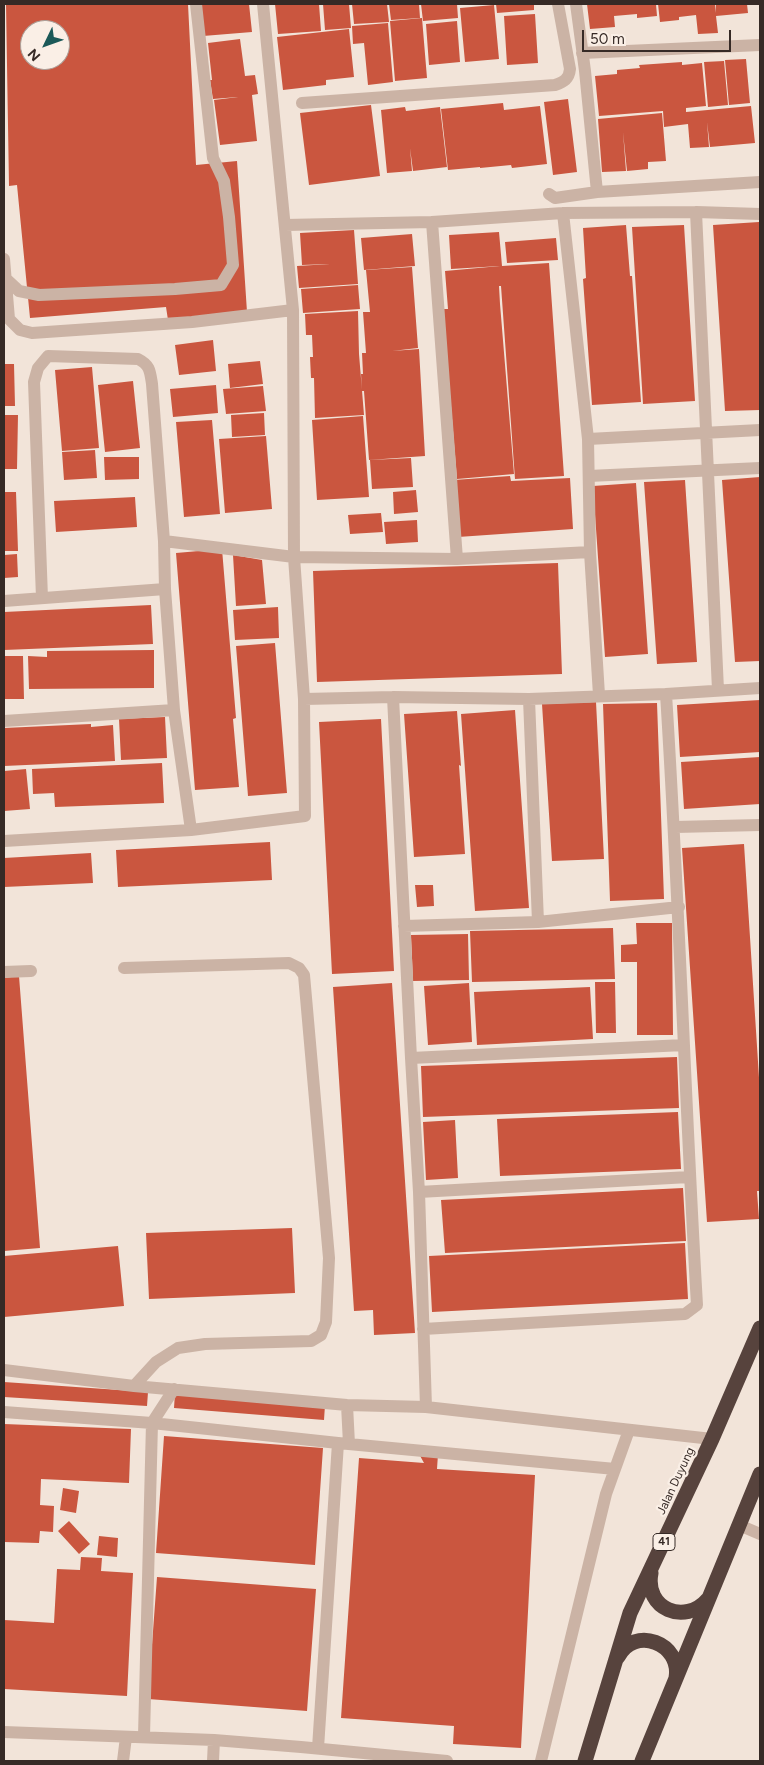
<!DOCTYPE html>
<html>
<head>
<meta charset="utf-8">
<style>
	body { margin:0 }
	#map { position:relative; width:764px; height:1765px; overflow:hidden; background:#f2e4d9; font-family:Figtree,sans-serif }
	canvas { display:block }
	.frame { position:absolute; inset:0; border:5px solid #362a26; pointer-events:none }
	.north { position:absolute; left:20px; top:20px; width:50px; height:50px; box-sizing:border-box; background:#faefe6; border:1px solid #aca099; border-radius:50%; rotate:228deg; font-size:14px; font-weight:700; line-height:20px; text-align:center; color:#362a26 }
	.north::after { content:''; display:block; margin:auto; width:18px; height:22px; background:#1b5958; clip-path:polygon(50% 0,100% 100%,50% 72%,0 100%) }
	.scale { position:absolute; left:582px; top:30px; width:149px; height:22px; box-sizing:border-box; border:2px solid #362a26; border-top:0; padding-left:6px; font-size:15px; line-height:18px; white-space:nowrap; color:#362a26; -webkit-text-stroke:4px #faefe6; paint-order:stroke }
</style>
</head>
<body>
<div id="map">
<canvas width="764" height="1765"></canvas>
<div class="frame"></div>
<div class="north">N</div>
<div class="scale">50 m</div>
</div>
<script>
const ctx = document.querySelector('canvas').getContext('2d');
ctx.lineJoin = 'round';
function fillPath(path, color) { ctx.fillStyle = color; ctx.fill(path, 'evenodd'); }
function stroke(path, color, width, dash) { ctx.strokeStyle = color; ctx.lineWidth = width; ctx.lineCap = dash ? 'butt' : 'round'; ctx.setLineDash(dash || []); ctx.stroke(path); }
function drawText(font, color, halo, rows, align = 'center') {
  ctx.font = font + ' Figtree,sans-serif'; ctx.lineWidth = 4.5; ctx.setLineDash([]); ctx.textBaseline = 'middle'; ctx.strokeStyle = halo; ctx.fillStyle = color; for (const [text, x, y, turn = 0] of rows) {
    ctx.save(); ctx.translate(x, y); ctx.rotate((+turn || 0) * Math.PI / 180); ctx.textAlign = isNaN(turn) ? turn : align; if (halo) ctx.strokeText(text, 0, 0); ctx.fillText(text, 0, 0); ctx.restore();
  }
}
fillPath(new Path2D(`
	M6,4H188L196,165L237,161L247,312L168,320L166,307L30,318L17,185L9,186ZM30,30H60V60H30Z
	M200,4H249L252,32L203,36Z
	M275,4H319L321,31L278,34Z
	M323,4H349L351,28L325,30Z
	M352,4H387L389,22L354,24Z
	M389,4H419L420,18L391,20Z
	M421,4H457L458,18L423,21Z
	M496,4H534V10L497,13Z
	M587,4H656L657,16L637,18V14L614,16L615,27L590,29Z
	M658,4H715L716,13V4H747L748,13L716,16L718,33L698,34L696,15L679,17V20L660,22Z
	M494,5L499,59L465,62L460,8Z
	M535,14L538,63L507,65L504,16Z
	M422,18L427,78L395,81L390,21Z
	M457,21L460,62L429,65L426,24Z
	M388,23L393,82L368,85L364,43L353,44L352,26Z
	M349,29L354,77L326,80V85L283,90L277,37Z
	M240,39L245,76L255,75L258,94L252,95L257,141L220,145L214,100L238,97L213,99L210,80H212L208,43Z
	M746,59L750,103L729,105L725,60Z
	M724,61L728,105L708,107L704,62Z
	M682,62V65L702,63L706,106L686,108V112L751,106L755,143L710,147L707,122L709,147L690,148L688,124L664,127L663,111L599,116L595,76L617,74V70L640,68L639,65Z
	M568,99L577,172L553,175L544,102Z
	M503,103L504,110L540,106L547,164L512,168L511,165L480,168V167L448,170L441,109Z
	M371,105L380,176L309,185L300,113Z
	M405,107L406,111L440,107L447,167L413,171L410,148L412,171L387,173L381,110Z
	M662,113L666,161L648,162V169L627,171L623,132L626,171L602,172L598,119Z
	M759,222L760,410L725,411L713,225Z
	M626,225L630,276H632L641,402L592,405L583,279L586,278L583,228Z
	M684,225L695,401L643,404L632,227Z
	M354,230L358,284L299,288L297,266L330,264L302,265L300,233Z
	M499,232L502,266L549,263L564,476L515,479L501,286H499L500,304L514,474L457,479L443,309H448L445,271L500,266L451,269L449,235Z
	M412,234L415,266L364,270L361,238Z
	M556,238L558,260L507,263L505,242Z
	M412,267L418,348L392,351L419,349L425,456L369,460L364,391H362L361,374H363L362,353H366L363,312H370L366,270Z
	M358,285L360,309L303,313L301,289Z
	M358,311L359,354L364,415L315,418L314,378H311L310,357H313L312,335H306L305,314Z
	M213,340L216,371L179,375L175,345Z
	M260,361L263,384L230,388L228,364Z
	M4,364H14L15,406H4Z
	M92,367L99,448L62,451L55,370Z
	M133,381L140,448L105,452L98,385Z
	M216,385L218,413L173,417L170,389Z
	M263,386L266,411L226,414L223,389Z
	M264,413L265,435L232,437L231,415Z
	M4,415H18L17,469H4Z
	M363,416L369,497L317,500L312,420Z
	M212,420L220,514L184,517L176,422Z
	M266,436L272,509L225,513L219,439Z
	M95,450L97,478L64,480L62,452Z
	M104,457H139V479L105,480Z
	M411,458L413,487L372,489L370,460Z
	M510,476L511,481L570,478L573,529L458,537L454,480Z
	M760,477V661L735,662L722,480Z
	M685,480L697,662L657,664L644,482Z
	M636,483L648,654L605,657L593,486Z
	M416,490L418,512L394,514L393,492Z
	M4,492H16L18,551H4Z
	M135,497L137,527L56,532L54,501Z
	M381,513L383,532L350,534L348,515Z
	M417,520L418,542L386,544L384,522Z
	M222,549L236,718L233,719L239,787L195,790L176,553Z
	M17,554L18,577L4,578V555Z
	M233,555L262,560L266,604L236,606Z
	M558,563L562,674L317,682L313,571Z
	M151,605L153,644L4,650V612Z
	M278,607L279,638L235,640L233,610Z
	M275,643L287,793L248,796L236,646Z
	M154,650V688L29,689L28,656L47,657V651Z
	M4,656H23L24,699H4Z
	M760,700V752L680,757L677,705Z
	M596,702L604,859L552,861L542,704Z
	M657,703L664,899L610,901L603,704Z
	M515,710L529,908L475,911L461,714Z
	M457,711L461,766L459,765L465,854L414,857L404,714Z
	M165,717L167,758L121,760L119,719Z
	M381,719L394,971L332,974L319,722Z
	M91,724V727L113,725L115,761L4,766V728Z
	M760,757V804L684,809L681,762Z
	M162,763L164,803L55,807L54,793L33,794L32,769Z
	M26,769L30,809L4,811V771Z
	M270,842L272,880L118,887L116,850Z
	M744,844L760,1093V1191H757L759,1219L707,1222L682,848Z
	M91,853L93,883L4,887V858Z
	M415,885H433L434,906L417,907Z
	M636,923H672L673,1035H637V962H621V945L637,944Z
	M613,928L615,979L472,982L470,931Z
	M468,934L469,980L413,981L411,935Z
	M19,976L40,1248L4,1251V978Z
	M595,982H615L616,1033H596Z
	M392,983L415,1333L374,1335L373,1310L354,1311L333,987Z
	M469,983L472,1042L428,1045L424,986Z
	M590,987L593,1039L477,1045L474,992Z
	M677,1057L679,1108L423,1117L421,1066Z
	M678,1112L681,1169L500,1176L497,1119Z
	M455,1120L458,1178L426,1180L423,1122Z
	M683,1188L686,1241L445,1253L441,1200Z
	M292,1228L295,1293L149,1299L146,1233Z
	M685,1243L688,1299L432,1312L429,1256Z
	M118,1246L124,1306L4,1317V1256Z
	M4,1382L148,1392L147,1406L4,1397Z
	M175,1393L325,1405L324,1420L174,1408Z
	M4,1424L131,1429L129,1483L41,1479L40,1505L54,1506L53,1532L40,1531L39,1543L4,1542Z
	M164,1436L323,1448L315,1565L156,1553Z
	M418,1452L438,1454L437,1469L535,1475L521,1748L453,1744L454,1726L341,1718L359,1458L424,1463Z
	M63,1488L79,1491L76,1513L60,1510Z
	M69,1521L90,1544L79,1554L58,1531Z
	M99,1536L118,1538L117,1557L97,1555Z
	M81,1557L102,1558L101,1571L133,1573L127,1696L4,1689V1620L54,1623L57,1569L80,1570Z
	M157,1577L316,1589L307,1711L148,1699Z`), '#ca563f');
stroke(new Path2D(`
	M576,4L585,71L597,192
	M582,53L760,45
	M302,103L555,85C564,82 569,79 570,69L558,4
	M549,194L555,198L597,192L760,182
	M696,212L718,690
	M563,213L588,439L590,552L599,695
	M432,222L457,559
	M285,225L432,222L563,213L696,212L760,214
	M4,259L9,319L20,330L32,333L192,322L293,310
	M5,278L19,291L39,295L175,289L221,285L233,265L229,217L224,181L213,158L196,4
	M588,439L760,430
	M589,476L760,468
	M164,541L294,557L457,559L590,552
	M42,598L34,382L38,368L48,356L138,359C150,365 150,371 152,384L164,541L165,589L174,710L191,830
	M4,601L165,589
	M393,697L411,1058L419,1192L426,1407
	M304,699L393,697L529,699L666,694L760,688
	M529,699L538,922
	M4,721L174,710
	M675,827L760,825
	M4,841L191,830L305,816L304,699L294,557L293,310L263,4
	M404,926L538,922L679,907
	M124,968L289,963L299,968L304,975L329,1258L326,1322L321,1335L311,1341L205,1344L178,1348L156,1362L134,1386
	M4,972L31,971
	M411,1058L684,1045
	M419,1192L689,1177
	M423,1329L685,1314L697,1305C685,1101 679,898 666,694
	M4,1370L134,1386L347,1405L426,1407L712,1439
	M347,1405L349,1444
	M4,1412L152,1423L338,1443L615,1469
	M739,1525L760,1534
	M4,1732L214,1740L301,1747L447,1761
	M144,1736L152,1423L174,1389
	M318,1748L338,1443
	M123,1761L126,1737
	M213,1761L214,1740
	M541,1761L606,1494L629,1430`), '#cbb3a5', 12);
stroke(new Path2D(`
	M651,1573C644,1609 685,1626 708,1599
	M618,1657C634,1625 682,1643 676,1678
	M585,1761L630,1613L712,1439L760,1328
	M642,1761L760,1474`), '#57433d', 15);
for (const [x, y, w] of [
	[664,1542,22]
]) { const box = new Path2D(); box.roundRect(x - w / 2, y - 8.5, w, 17, 4); ctx.fillStyle = '#faefe6'; ctx.fill(box); stroke(box, '#362a26', 1); }
drawText('bold 11px', '#362a26', null, [
	["41",664,1542]
]);
drawText('12px', '#362a26', '#faefe6', [
	["Jalan Duyung",676,1481,-65]
]);
</script>
</body>
</html>
